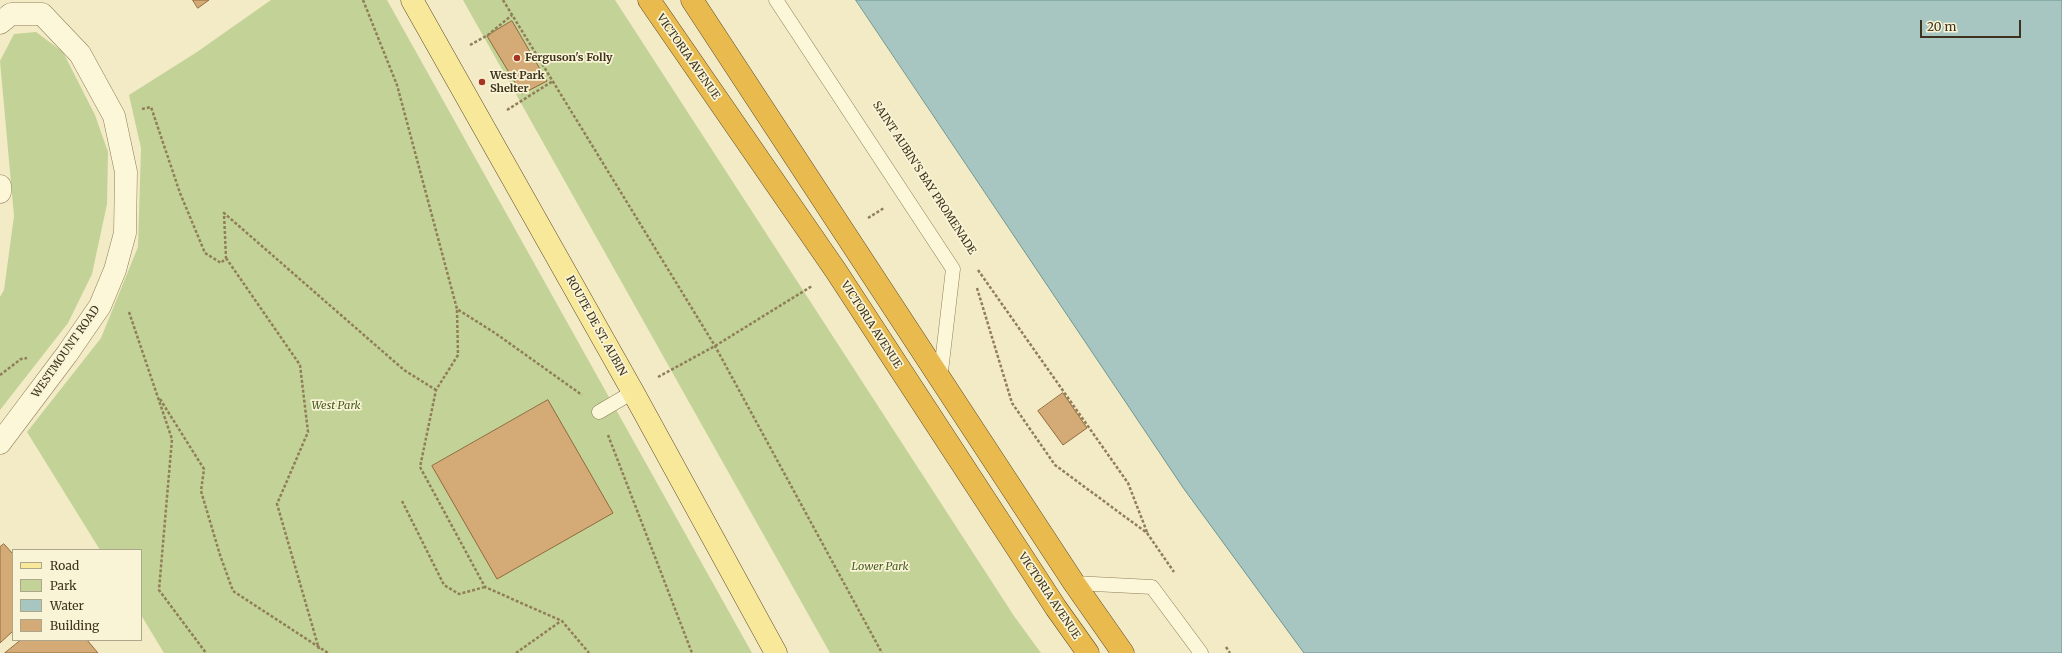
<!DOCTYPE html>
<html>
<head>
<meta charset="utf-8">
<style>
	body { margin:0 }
	#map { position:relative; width:2062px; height:653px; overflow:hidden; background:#f2ebc5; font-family:Merriweather,serif }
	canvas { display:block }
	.legend { position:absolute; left:12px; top:549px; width:130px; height:92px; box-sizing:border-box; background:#f9f4d5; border:1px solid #aea68c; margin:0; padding:5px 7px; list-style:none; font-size:12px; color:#3e321e }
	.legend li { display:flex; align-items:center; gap:8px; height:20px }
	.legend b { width:20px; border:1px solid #aea68c }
	.scale { position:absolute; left:1920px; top:20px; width:101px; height:18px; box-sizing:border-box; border:2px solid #3e321e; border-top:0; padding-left:5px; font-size:12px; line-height:14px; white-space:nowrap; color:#3e321e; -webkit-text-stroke:3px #f9f4d5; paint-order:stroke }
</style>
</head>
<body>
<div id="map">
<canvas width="2062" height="653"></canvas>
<ul class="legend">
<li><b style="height:5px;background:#f8e89a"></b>Road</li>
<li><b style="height:11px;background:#c3d297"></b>Park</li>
<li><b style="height:11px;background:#a7c5c1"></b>Water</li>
<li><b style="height:11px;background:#d4ab77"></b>Building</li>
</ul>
<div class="scale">20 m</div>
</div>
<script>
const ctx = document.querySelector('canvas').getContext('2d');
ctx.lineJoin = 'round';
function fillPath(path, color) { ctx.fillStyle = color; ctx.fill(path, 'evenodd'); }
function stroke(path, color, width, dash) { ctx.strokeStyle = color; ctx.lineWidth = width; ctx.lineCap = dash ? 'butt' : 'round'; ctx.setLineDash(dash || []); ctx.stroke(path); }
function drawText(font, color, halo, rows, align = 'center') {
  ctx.font = font + ' Merriweather,serif'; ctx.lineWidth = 3.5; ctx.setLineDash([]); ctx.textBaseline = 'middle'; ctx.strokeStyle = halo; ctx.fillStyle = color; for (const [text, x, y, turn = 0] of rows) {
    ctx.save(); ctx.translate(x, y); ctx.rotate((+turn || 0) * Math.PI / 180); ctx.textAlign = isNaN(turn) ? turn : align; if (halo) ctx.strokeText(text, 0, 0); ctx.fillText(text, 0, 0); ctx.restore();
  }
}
fillPath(new Path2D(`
	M271,0H387L752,653H164L141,615V550H100L27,432L101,338L138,247L141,148L129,95L197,52Z
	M463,0H615L1014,616L1041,653H830Z
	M36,32L63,52L95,115L108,152L107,204L92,274L68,323L0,410V297L4,290L14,216L0,61L14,34Z`), '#c3d297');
const water = new Path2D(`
	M856,0H2062V653H1304L1184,489Z`);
fillPath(water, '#a7c5c1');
stroke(water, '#6c9591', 1);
const building = new Path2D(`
	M193,0H209L198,8Z
	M512,21L547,81L522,94L487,36Z
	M1063,393L1087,428L1063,445L1038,411Z
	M548,400L613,513L497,579L432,466Z
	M4,544L13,554V631L0,643V547Z
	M21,640H87L98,653H5Z`);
fillPath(building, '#d4ab77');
stroke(building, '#916a3c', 1);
const lane = new Path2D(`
	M776,0L953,269L940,380
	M599,412L633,392
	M1074,583L1152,587L1201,653`);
const street = new Path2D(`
	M0,23L11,14H42L80,54L114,116L126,172L125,233L115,270L100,306L67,354L0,443
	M0,186V192`);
const primary = new Path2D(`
	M412,0L633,392L776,653`);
const highway = new Path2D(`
	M649,0L836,271L1056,608L1088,653
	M692,0L1074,583L1123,653`);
stroke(lane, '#907e58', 15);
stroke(street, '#907e58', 23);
stroke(primary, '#5d4a2d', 23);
stroke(highway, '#5d4a2d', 23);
stroke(new Path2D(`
	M363,0L397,85L457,309L495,333L582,395
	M503,0L715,346L882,653
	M470,45L488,35L512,15
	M142,109L151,107L180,193L205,253L221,263L226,258L224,213L404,370L436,390
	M507,110L553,81
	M868,218L884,208
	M226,258L300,365L308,432L277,504L319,649
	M978,270L1128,483L1147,532
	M977,288L1012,403L1055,465L1147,533L1174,572
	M457,310L458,355L436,390L420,467L485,587L562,621L589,653
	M129,312L172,439L159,590L206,653
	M0,375L21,359L27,358
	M658,377L715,346L812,286
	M160,399L204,469L201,491L220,555L233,591L328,653
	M608,435L692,653
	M402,501L444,585L459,594L485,587
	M1226,647L1230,653
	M516,653L561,621`), '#907e58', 2.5, [3, 2]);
stroke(lane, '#fcf7d9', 14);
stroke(street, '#fcf7d9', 22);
stroke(primary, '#f8e89a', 22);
stroke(highway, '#e9bb4e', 22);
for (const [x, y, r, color] of [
	[517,58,4,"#a53422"],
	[482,82,4,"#a53422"]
]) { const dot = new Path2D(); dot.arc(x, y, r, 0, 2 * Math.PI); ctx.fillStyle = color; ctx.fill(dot); stroke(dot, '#f9f4d5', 1.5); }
drawText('11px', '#3e321e', '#f9f4d5', [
	["VICTORIA AVENUE",688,57,55],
	["SAINT AUBIN'S BAY PROMENADE",924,178,57],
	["VICTORIA AVENUE",871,325,57],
	["ROUTE DE ST. AUBIN",596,326,61],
	["WESTMOUNT ROAD",66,352,-55],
	["VICTORIA AVENUE",1049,596,56]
]);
drawText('bold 11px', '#3e321e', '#f9f4d5', [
	["Ferguson's Folly",525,58],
	["West Park",490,76],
	["Shelter",490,89]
], 'left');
drawText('italic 11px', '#465d22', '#f9f4d5', [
	["West Park",336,406],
	["Lower Park",880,567]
]);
</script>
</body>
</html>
